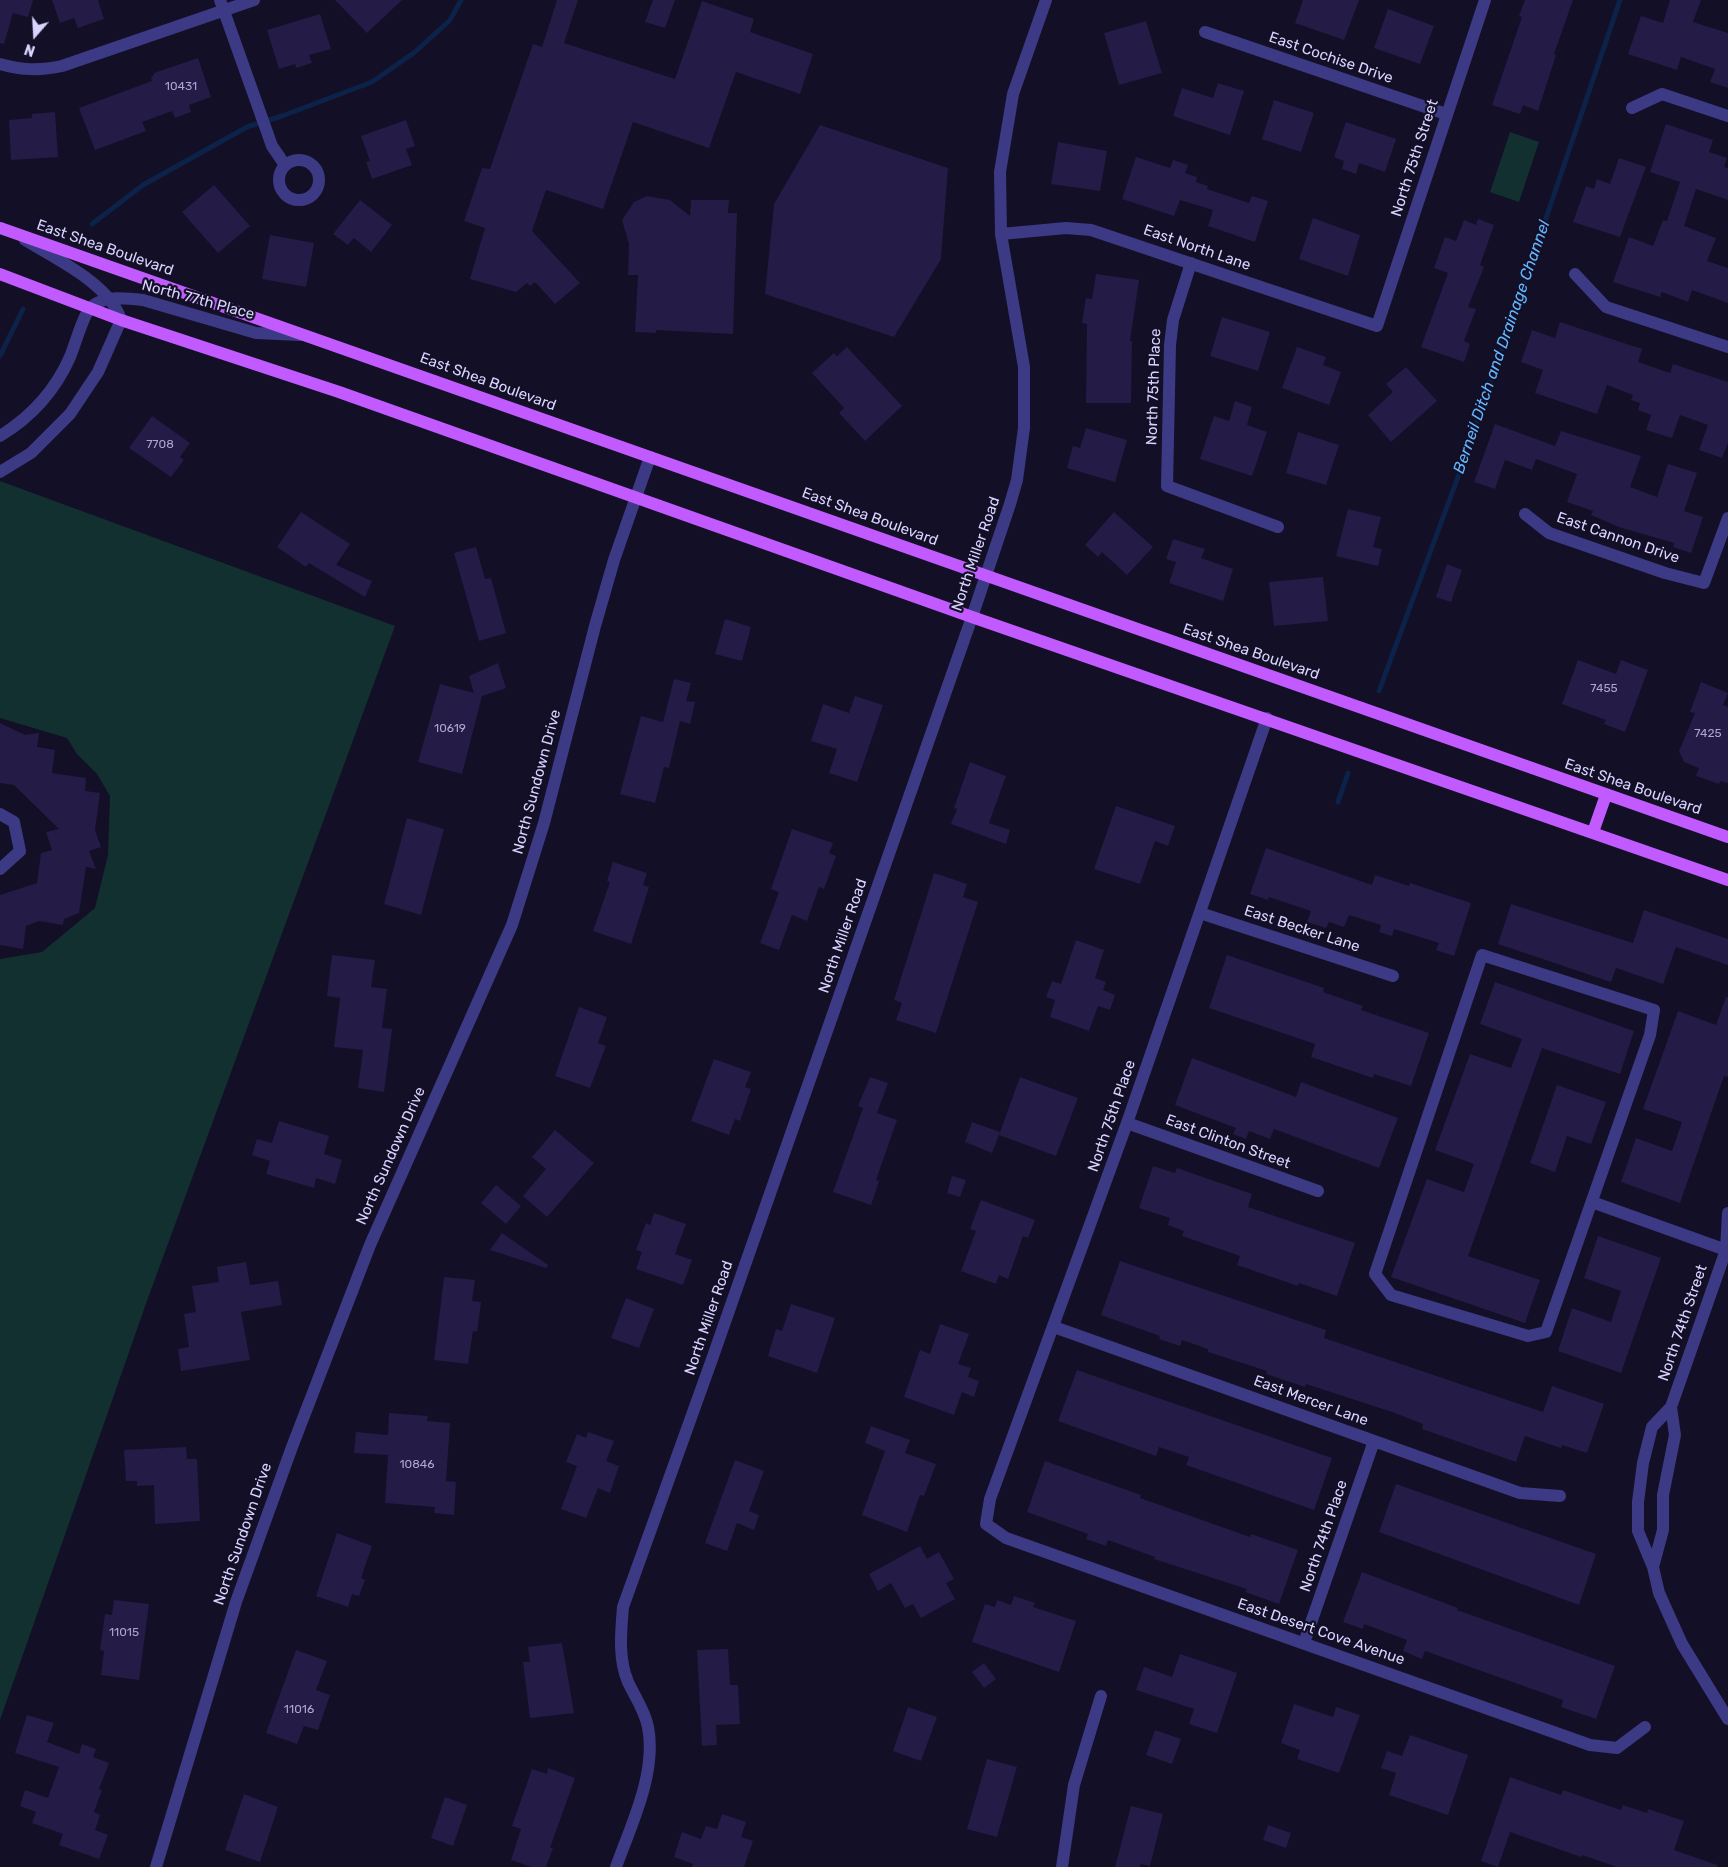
<!DOCTYPE html>
<html>
<head>
<meta charset="utf-8">
<style>
	body { margin:0 }
	#map { position:relative; width:1728px; height:1867px; overflow:hidden; background:#130f26; font-family:Rubik,sans-serif }
	canvas { display:block }
	.north { position:absolute; left:10px; top:10px; width:50px; height:50px; -webkit-text-stroke:4px #130f26; paint-order:stroke; rotate:199deg; font-size:14px; font-weight:700; line-height:20px; text-align:center; color:#d9d4ff }
	.north::after { content:''; display:block; margin:auto; width:18px; height:22px; background:#d9d4ff; clip-path:polygon(50% 0,100% 100%,50% 72%,0 100%) }
</style>
</head>
<body>
<div id="map">
<canvas width="1728" height="1867"></canvas>
<div class="north">N</div>
</div>
<script>
const ctx = document.querySelector('canvas').getContext('2d');
ctx.lineJoin = 'round';
function fillPath(path, color) { ctx.fillStyle = color; ctx.fill(path, 'evenodd'); }
function stroke(path, color, width, dash) { ctx.strokeStyle = color; ctx.lineWidth = width; ctx.lineCap = dash ? 'butt' : 'round'; ctx.setLineDash(dash || []); ctx.stroke(path); }
function drawText(font, color, halo, rows, align = 'center') {
  ctx.font = font + ' Rubik,sans-serif'; ctx.lineWidth = 4.5; ctx.setLineDash([]); ctx.textBaseline = 'middle'; ctx.strokeStyle = halo; ctx.fillStyle = color; for (const [text, x, y, turn = 0] of rows) {
    ctx.save(); ctx.translate(x, y); ctx.rotate((+turn || 0) * Math.PI / 180); ctx.textAlign = isNaN(turn) ? turn : align; if (halo) ctx.strokeText(text, 0, 0); ctx.fillText(text, 0, 0); ctx.restore();
  }
}
fillPath(new Path2D(`
	M1510,132L1539,142L1519,202L1490,192Z
	M0,481L395,626L148,1298L0,1720V959L42,952L95,908L108,855L110,796L97,774L77,754L67,738L0,718Z`), '#12302f');
stroke(new Path2D(`
	M92,224L143,185L247,127L282,116L372,82L415,52L450,20L461,0
	M0,356L23,309
	M1379,691L1462,466L1620,0
	M1338,802L1348,773`), '#0c2248', 5);
fillPath(new Path2D(`
	M0,0H33L28,17L13,13L4,44L0,43Z
	M52,0H98L104,19L78,28L74,18L60,23Z
	M335,0H402L367,33Z
	M557,0H578L564,43L675,79L702,1L754,19L750,32L813,54L800,94L736,72L709,148L633,122L603,209L546,190L532,231L580,283L555,304L535,282L530,286L527,283L516,292L470,279L485,228L464,221L482,168L490,169L533,44L542,47Z
	M653,0H675L665,28L645,22Z
	M1303,0H1359L1344,40L1295,23Z
	M1525,0H1573L1554,54L1556,55L1538,111L1523,105L1520,114L1492,105L1522,17L1519,16Z
	M1670,0H1701L1693,22L1728,33V88L1710,82L1715,69L1681,57L1677,70L1628,54L1641,16L1663,23Z
	M1388,9L1434,26L1420,64L1374,48Z
	M320,14L331,49L309,55L312,63L296,68L295,64L279,69L267,30Z
	M1146,21L1162,73L1119,85L1104,33Z
	M198,58L211,97L189,105L191,112L175,118L172,111L142,122L146,131L95,150L79,108L152,81L151,77L154,75V73Z
	M1218,83L1244,91L1230,135L1173,116L1182,88L1213,98Z
	M1274,100L1314,113L1301,152L1262,139Z
	M55,112L58,157L11,160L9,120L32,118V114Z
	M406,120L415,146L406,149L412,165L372,179L366,162L370,161L361,136Z
	M1346,122L1396,139L1385,172L1359,163L1356,174L1342,169L1344,161L1334,157Z
	M1666,124L1713,140L1709,152L1727,158L1724,167L1728,168V200L1696,189L1684,226L1716,238L1707,261L1728,268V303L1692,290L1688,302L1662,292L1660,297L1613,282L1629,237L1653,246L1663,220L1667,221L1680,182L1650,172Z
	M820,125L948,168L941,259L894,337L765,294L774,204Z
	M1058,142L1107,151L1100,191L1051,184Z
	M1136,157L1170,168L1173,160L1188,165L1185,173L1197,177L1196,182L1208,186L1207,189L1249,203L1252,196L1268,201L1255,242L1208,226L1213,210L1180,200L1174,216L1122,199Z
	M1619,158L1646,167L1620,237L1573,222L1586,186L1594,189L1597,179L1610,184Z
	M214,185L250,226L218,253L182,212Z
	M647,196L670,200L690,216L691,200H729L728,213H737L733,334L656,330V333L635,332L638,275H628L629,244L622,220L634,202Z
	M360,200L392,225L371,252L354,238L348,245L333,234Z
	M1313,218L1360,235L1348,276L1299,259Z
	M1478,219L1494,225L1480,265L1484,267L1468,307L1476,309L1464,341L1470,344L1464,362L1421,347L1448,273L1434,268L1445,237L1456,241L1464,220L1476,225Z
	M270,235L314,243L306,287L262,279Z
	M1096,274L1139,280L1130,341H1132L1131,403H1086L1087,324L1082,323L1086,298L1092,299Z
	M1222,317L1270,332L1258,371L1210,356Z
	M1560,322L1642,349L1638,362L1670,373L1673,364L1728,382V443L1722,458L1699,450L1708,425L1680,415L1672,438L1646,430L1651,415L1638,410L1640,403L1631,400L1633,395L1607,385L1597,414L1535,393L1543,370L1521,362L1532,330L1555,338Z
	M847,347L902,406L865,441L839,413L844,408L812,373L834,353L837,356Z
	M1297,347L1326,357L1323,365L1341,372L1329,405L1282,388Z
	M1406,367L1437,401L1391,442L1368,415L1393,392L1386,384Z
	M1235,401L1252,407L1247,425L1267,432L1252,476L1200,459L1214,416L1229,421Z
	M152,416L190,443L180,457L184,460L171,477L129,448Z
	M1495,424L1555,446L1561,431L1641,456L1630,487L1657,497L1668,464L1697,473L1684,511L1703,517L1691,553L1673,547L1674,543L1619,527L1591,515L1593,511L1567,502L1577,474L1536,459L1532,470L1505,460L1495,489L1474,482Z
	M1086,428L1127,440L1115,482L1067,468L1073,446L1080,448Z
	M1298,432L1339,445L1326,485L1286,473Z
	M1348,509L1381,517L1373,547L1382,549L1378,566L1336,556Z
	M301,512L350,544L336,565L372,581L365,597L309,563L306,567L277,547Z
	M1114,512L1153,547L1127,575L1102,552L1098,557L1085,545Z
	M1173,539L1205,549L1201,558L1233,569L1223,601L1169,583L1176,562L1166,559Z
	M476,547L485,579L491,578L506,633L479,641L454,553Z
	M1447,564L1462,570L1451,602L1436,597Z
	M1323,577L1328,621L1274,626L1269,582Z
	M725,619L751,627L742,661L715,654Z
	M1578,660L1616,674L1621,660L1648,670L1625,732L1604,724L1606,720L1562,704Z
	M498,663L506,688L482,696L462,774L418,762L440,684L474,693L469,676Z
	M674,679L691,683L686,701L695,702L690,724L680,721L669,768L664,767L655,803L620,794L641,716L663,722Z
	M1701,682L1728,693L1723,705L1728,707V783L1720,781L1719,784L1696,776L1699,768L1684,762L1679,751L1695,713L1690,712Z
	M855,696L883,705L857,782L829,773L837,749L811,741L823,704L849,713Z
	M0,723L25,735L39,733L37,747L55,750L52,773L86,778L85,791L100,793L95,830L101,847L89,851L96,869L86,867L79,913L64,919L63,925L39,921L26,926L23,949L0,945V895L37,883L41,853L52,850L46,832L59,829L14,785L0,783Z
	M970,762L1006,776L989,823L1010,830L1006,844L951,824L957,809L954,808Z
	M1116,806L1175,826L1168,846L1155,841L1140,884L1094,869Z
	M407,818L444,829L421,915L384,904Z
	M792,829L833,843L829,853L836,856L824,889L819,887L807,921L792,915L779,950L760,943L779,892L771,889Z
	M1266,848L1372,885L1375,875L1409,886L1410,883L1471,903L1454,956L1436,950L1439,943L1394,929L1392,936L1379,932L1381,925L1349,915L1344,927L1329,922L1326,928L1307,922L1311,911L1269,897L1268,900L1250,894Z
	M613,862L647,873L643,885L649,887L631,944L593,931L610,882L607,881Z
	M934,873L967,884L963,897L978,902L936,1033L896,1020L902,1003L894,1000Z
	M1511,904L1633,943L1644,910L1728,939V965L1676,947L1663,984L1616,968L1611,982L1498,944Z
	M1076,940L1104,950L1095,978L1106,982L1103,990L1115,995L1110,1010L1098,1006L1089,1031L1050,1017L1055,1000L1046,997L1052,981L1061,984Z
	M332,955L375,960L371,987L387,989L382,1028L392,1029L384,1092L358,1088L363,1050L334,1047L340,998L327,996Z
	M1227,955L1324,988L1323,992L1363,1006L1361,1010L1429,1033L1411,1086L1374,1074L1373,1078L1311,1057L1315,1044L1209,1008Z
	M1495,982L1634,1031L1620,1074L1542,1048L1468,1256L1540,1280L1525,1323L1391,1277L1427,1179L1464,1192L1474,1164L1435,1150L1470,1054L1511,1068L1522,1039L1480,1024Z
	M1726,997H1728V1077L1724,1076L1680,1203L1621,1182L1636,1138L1672,1151L1682,1122L1643,1109L1678,1011L1716,1025Z
	M579,1007L607,1017L598,1043L606,1046L590,1088L555,1076Z
	M1192,1058L1296,1097L1301,1082L1398,1118L1379,1168L1274,1129L1270,1139L1249,1131L1246,1139L1233,1134L1236,1128L1175,1105Z
	M714,1059L751,1072L745,1087L751,1089L740,1121L735,1119L729,1135L691,1121Z
	M870,1077L888,1083L877,1113L897,1120L876,1180L879,1181L871,1205L833,1192L863,1108L858,1106Z
	M1020,1077L1078,1098L1056,1156L999,1135Z
	M1557,1085L1606,1102L1591,1144L1567,1136L1555,1172L1530,1163Z
	M279,1121L329,1136L324,1154L342,1160L335,1184L316,1178L314,1188L266,1174L270,1161L252,1155L257,1139L272,1143Z
	M972,1122L1000,1132L992,1153L965,1142Z
	M555,1130L594,1163L547,1217L523,1196L546,1169L532,1157Z
	M1153,1166L1175,1173L1177,1168L1252,1194L1248,1207L1355,1243L1337,1296L1299,1283L1298,1286L1237,1265L1240,1256L1182,1236L1184,1231L1168,1225L1170,1218L1139,1208Z
	M952,1176L966,1180L960,1197L947,1193Z
	M496,1185L521,1206L506,1224L481,1203Z
	M981,1200L1035,1220L1028,1238L1023,1236L1008,1279L999,1275L996,1284L961,1271L976,1231L970,1229Z
	M654,1213L686,1224L675,1254L692,1260L683,1285L636,1269L642,1252L636,1250L646,1223L650,1225Z
	M502,1233L548,1265L546,1268L490,1250Z
	M1598,1236L1661,1258L1621,1373L1558,1351L1572,1308L1611,1322L1621,1291L1584,1278Z
	M1120,1261L1326,1330L1324,1338L1543,1412L1552,1386L1604,1404L1587,1453L1562,1445L1561,1448L1525,1436L1516,1462L1422,1429L1423,1424L1395,1413L1306,1384L1305,1387L1266,1374L1267,1371L1208,1352V1349L1182,1340L1180,1346L1159,1339L1160,1336L1101,1315Z
	M246,1262L250,1285L278,1281L282,1305L241,1312L250,1360L181,1371L178,1349L189,1347L184,1314L196,1312L192,1286L219,1282L217,1267Z
	M444,1277L475,1280L472,1301L481,1302L477,1332L473,1331L468,1364L434,1360Z
	M626,1298L654,1309L639,1348L611,1338Z
	M791,1304L835,1318L817,1373L768,1356L776,1329L782,1331Z
	M940,1324L969,1334L958,1364L971,1368L968,1377L979,1381L974,1397L962,1392L954,1415L904,1397L920,1350L930,1354Z
	M1077,1370L1332,1458L1314,1510L1186,1465L1189,1457L1159,1447L1156,1456L1058,1421Z
	M389,1413L428,1416L427,1421L450,1423L446,1481L456,1482L454,1515L434,1513L435,1507L385,1503L388,1455L354,1453L356,1432L388,1435Z
	M871,1426L910,1440L905,1453L936,1464L924,1496L920,1495L907,1532L862,1515L885,1451L865,1443Z
	M588,1432L614,1441L606,1461L619,1466L610,1493L598,1488L586,1518L561,1509L577,1466L566,1462L577,1434L586,1438Z
	M186,1447L187,1459H197L200,1521L155,1524L154,1485L137,1486V1481H126L124,1450Z
	M735,1460L764,1471L749,1511L759,1515L754,1530L737,1523L727,1551L705,1543Z
	M1045,1461L1141,1495L1140,1498L1250,1537L1251,1534L1298,1550L1279,1604L1245,1592L1247,1589L1154,1559L1155,1557L1108,1540L1106,1546L1086,1539L1088,1534L1027,1512Z
	M1396,1484L1596,1554L1579,1605L1379,1532Z
	M337,1533L372,1546L361,1578L365,1580L359,1596L352,1594L348,1607L316,1596Z
	M920,1546L927,1559L939,1552L954,1579L946,1583L955,1599L921,1618L913,1604L905,1608L891,1583L878,1591L869,1574Z
	M1362,1572L1458,1608L1457,1610L1615,1666L1596,1719L1561,1707L1563,1700L1425,1651L1422,1659L1403,1651L1407,1640L1364,1624L1363,1629L1343,1622Z
	M1014,1596L1035,1603L1033,1607L1076,1621L1059,1672L972,1642L985,1604L995,1607L997,1600L1011,1605Z
	M114,1600L149,1604L139,1680L101,1675L104,1651L100,1650L105,1614L112,1615Z
	M562,1643L574,1713L530,1718L523,1662H530L528,1647Z
	M728,1649L730,1685H738L740,1724L716,1725L717,1745L702,1746L697,1650Z
	M296,1650L327,1661L316,1690L330,1695L318,1730L304,1726L297,1744L266,1733Z
	M1180,1654L1237,1673L1217,1733L1189,1724L1194,1709L1136,1690L1144,1667L1172,1677Z
	M984,1663L996,1679L984,1688L972,1672Z
	M1294,1704L1333,1717L1336,1707L1360,1715L1339,1773L1297,1759L1300,1750L1281,1743Z
	M908,1707L937,1717L921,1761L893,1751Z
	M27,1715L54,1723L47,1742L79,1754L82,1744L96,1749L93,1757L109,1763L99,1789L102,1790L94,1812L100,1815L95,1830L108,1835L99,1859L59,1845L63,1834L32,1823L36,1812L20,1806L25,1790L48,1798L59,1767L15,1753Z
	M1155,1730L1181,1739L1172,1764L1146,1755Z
	M1410,1735L1468,1755L1448,1815L1389,1795L1396,1773L1381,1768L1387,1751L1402,1756Z
	M987,1759L1017,1767L997,1837L967,1829Z
	M548,1768L575,1778L550,1848H553L546,1867H531L511,1860L521,1829L512,1826L532,1769L547,1774Z
	M1510,1777L1561,1795L1563,1790L1621,1810L1623,1805L1647,1813L1648,1809L1684,1821L1674,1850L1717,1865V1867H1617L1582,1855L1581,1857L1510,1832L1498,1867L1481,1861Z
	M244,1794L278,1807L260,1862L225,1850Z
	M445,1797L467,1805L453,1846L431,1838Z
	M1131,1806L1163,1814L1150,1866L1141,1864L1140,1867H1115Z
	M722,1814L746,1822L741,1837L753,1841L744,1867H692L693,1864L674,1857L682,1832L701,1839L706,1826L717,1829Z
	M1268,1825L1291,1833L1286,1848L1263,1840Z`), '#241b47');
stroke(new Path2D(`
	M220,0L272,146L285,165
	M1205,32L1446,114
	M0,64C22,70 39,71 62,66L254,0
	M1632,108L1662,94L1728,116
	M279 180a20 20 0 1 1 40 0a20 20 0 1 1-40 0Z
	M1001,234L1066,228L1091,230L1377,326L1485,0
	M1191,263L1173,320L1170,345L1167,486L1278,527
	M1575,274L1606,307L1728,347
	M0,436C31,417 55,391 70,357C75,345 83,315 91,307C104,295 127,298 143,300L256,333L300,335
	M0,472L31,453L70,414L98,372L121,320C110,284 56,259 25,240
	M1525,514L1549,533L1665,573L1704,583L1728,518
	M1267,718L1127,1123L990,1499L986,1524L1006,1538L1590,1745L1617,1748L1645,1727
	M0,814L14,822L20,851L0,869
	M1200,913L1393,976
	M1482,955L1654,1010L1650,1035L1546,1332L1528,1336L1391,1295L1375,1274Z
	M1127,1123L1318,1191
	M1592,1202L1726,1250
	M1054,1327L1520,1493L1560,1496
	M1304,1643L1374,1441
	M156,1867L236,1602L292,1447L370,1245L512,925L544,823L595,626L614,560L650,457
	M616,1867C631,1825 657,1773 648,1727C645,1711 635,1697 628,1682C618,1659 621,1631 623,1607L711,1362L972,617
	M1062,1867L1074,1785L1101,1696`), '#3d3a85', 12);
stroke(new Path2D(`
	M972,617L1010,504L1017,480L1024,428V367L1001,234L1000,172L1013,94L1046,0
	M1728,1213L1726,1250L1671,1407L1652,1427L1643,1463L1638,1502V1531L1653,1567L1659,1593L1682,1644L1728,1719
	M1653,1567L1663,1530V1495L1675,1435L1671,1407`), '#3d3a85', 12);
stroke(new Path2D(`
	M0,228L1728,837
	M0,274L121,320L339,392L972,617L1728,880
	M1593,832L1606,795`), '#c25bff', 12);
drawText('12px', '#aca6d1', null, [
	["10431",181,87],
	["7708",160,445],
	["7455",1604,689],
	["10619",450,729],
	["7425",1708,734],
	["10846",417,1465],
	["11015",124,1633],
	["11016",299,1710]
]);
drawText('15px', '#d9d4ff', '#130f26', [
	["East Cochise Drive",1331,58,19],
	["North 75th Street",1415,158,-72],
	["East Shea Boulevard",105,248,19],
	["East North Lane",1197,248,19],
	["North 77th Place",198,300,15],
	["East Shea Boulevard",488,382,20],
	["North 75th Place",1154,387,-88],
	["East Shea Boulevard",870,517,20],
	["East Cannon Drive",1618,538,19],
	["North Miller Road",976,554,-71],
	["East Shea Boulevard",1251,652,19],
	["North Sundown Drive",537,782,-75],
	["East Shea Boulevard",1633,787,19],
	["East Becker Lane",1302,929,18],
	["North Miller Road",843,936,-71],
	["North 75th Place",1112,1116,-71],
	["East Clinton Street",1228,1142,20],
	["North Sundown Drive",391,1156,-66],
	["North Miller Road",709,1318,-71],
	["North 74th Street",1683,1323,-71],
	["East Mercer Lane",1311,1401,20],
	["North Sundown Drive",243,1534,-71],
	["North 74th Place",1324,1536,-71],
	["East Desert Cove Avenue",1321,1632,19]
]);
drawText('italic 16px', '#62b6ff', '#130f26', [
	["Berneil Ditch and Drainage Channel",1502,347,-71]
]);
</script>
</body>
</html>
